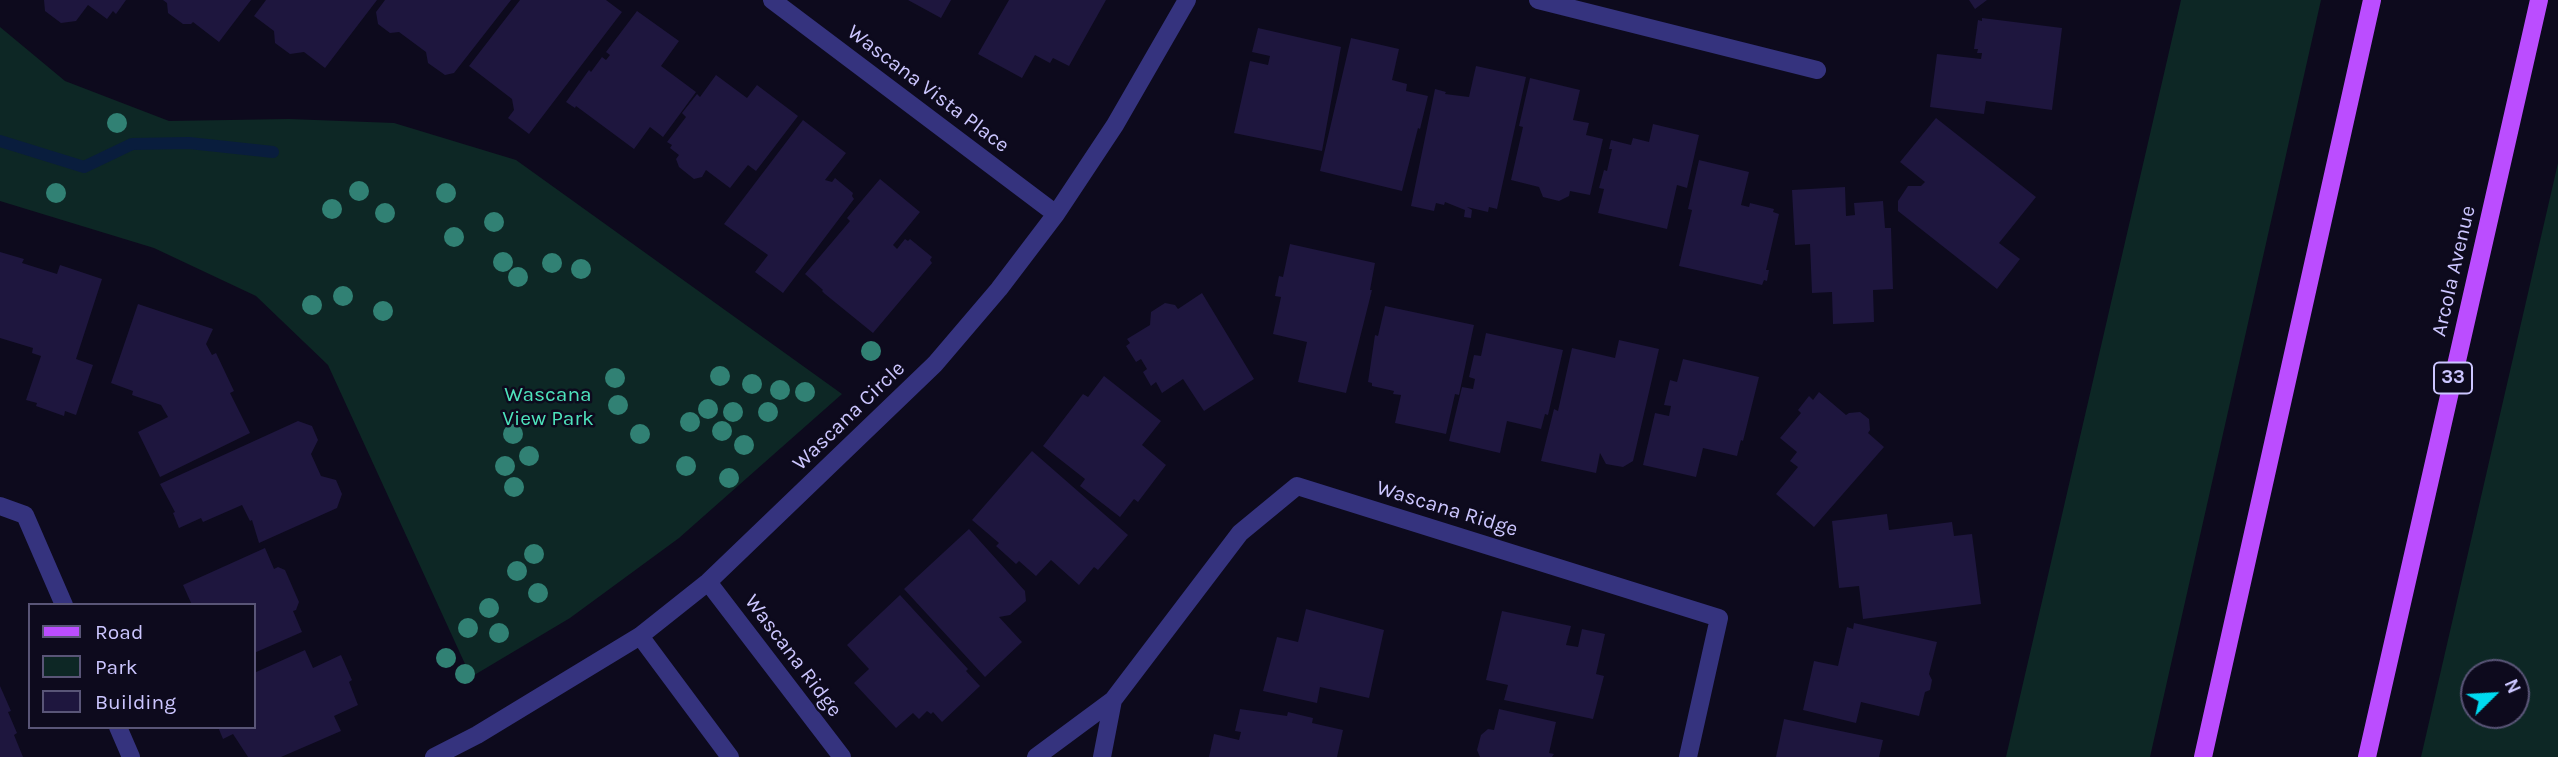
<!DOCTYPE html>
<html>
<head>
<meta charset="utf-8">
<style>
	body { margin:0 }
	#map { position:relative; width:2558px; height:757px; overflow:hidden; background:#0d0a1d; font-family:Karla,sans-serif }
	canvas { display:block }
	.legend { position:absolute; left:28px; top:603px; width:228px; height:126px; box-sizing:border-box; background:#0d0a1d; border:2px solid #595577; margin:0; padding:9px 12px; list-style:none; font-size:21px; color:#ccc6ff }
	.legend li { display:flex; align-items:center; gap:14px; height:35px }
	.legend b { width:35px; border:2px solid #595577 }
	.north { position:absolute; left:2460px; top:659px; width:70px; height:70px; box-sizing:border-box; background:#0d0a1d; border:2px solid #595577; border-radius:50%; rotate:66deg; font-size:19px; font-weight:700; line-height:28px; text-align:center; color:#ccc6ff }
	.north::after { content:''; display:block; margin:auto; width:24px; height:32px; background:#00dbf1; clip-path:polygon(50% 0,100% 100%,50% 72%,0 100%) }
</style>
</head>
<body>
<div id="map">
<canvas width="2558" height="757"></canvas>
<ul class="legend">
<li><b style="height:9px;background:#bb4dff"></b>Road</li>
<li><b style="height:19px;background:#0d2725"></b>Park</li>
<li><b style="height:19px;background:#1e163e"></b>Building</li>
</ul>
<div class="north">N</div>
</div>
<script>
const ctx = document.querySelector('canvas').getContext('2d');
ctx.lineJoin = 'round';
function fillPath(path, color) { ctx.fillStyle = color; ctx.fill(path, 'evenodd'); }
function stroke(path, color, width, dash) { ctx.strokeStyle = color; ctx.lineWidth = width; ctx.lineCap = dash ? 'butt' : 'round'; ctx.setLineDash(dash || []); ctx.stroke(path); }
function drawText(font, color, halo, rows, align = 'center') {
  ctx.font = font + ' Karla,sans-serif'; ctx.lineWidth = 5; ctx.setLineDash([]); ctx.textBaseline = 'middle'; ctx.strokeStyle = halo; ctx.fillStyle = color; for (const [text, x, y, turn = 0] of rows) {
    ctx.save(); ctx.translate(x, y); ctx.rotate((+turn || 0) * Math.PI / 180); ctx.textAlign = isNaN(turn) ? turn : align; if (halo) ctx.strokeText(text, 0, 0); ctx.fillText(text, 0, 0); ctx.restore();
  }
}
fillPath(new Path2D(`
	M2181,0H2321L2150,757H2006Z
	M0,27L65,81L169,121L289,119L394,123L516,160L842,394L679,538L570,618L471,677L328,365L256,296L154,248L0,201Z
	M2558,163V757H2421ZM2516,673V715H2474V673Z`), '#0d2725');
stroke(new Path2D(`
	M0,141L84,167L132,144L189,143L273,152`), '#091d3d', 12);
fillPath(new Path2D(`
	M44,0H126L116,14L113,11L107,19L88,5L76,21L61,23L45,11Z
	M163,0H251L219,42L193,22L191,24H183L168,13L167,3Z
	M266,0H377L325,68L304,52L290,54L275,43L274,31L254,16Z
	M385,0H511L454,73L445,75L428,63L426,52L399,32L390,33L378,24L376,12Z
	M520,0H606L622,12L529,134L508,118L514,110L512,99L469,66Z
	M908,0H951L941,18Z
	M1009,0H1106L1069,66L1053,58L1050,63L1035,55L1022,78L978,54Z
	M1969,0H1987L1975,9Z
	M637,11L679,41L661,66L696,92L663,137L650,127L634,149L576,106L575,108L566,102L589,70L591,72L602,57L606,60L610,55L606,52Z
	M1982,18L2062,28L2052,110L1986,101L1984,114L1930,107L1937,54L1981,59L1982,53H1977L1978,49H1974L1978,20L1982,21Z
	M1258,28L1341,47L1322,151L1234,133L1250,61L1268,65L1270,56L1252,52Z
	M1351,38L1399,49L1392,80L1407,84L1406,91L1428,96L1420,129L1418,128L1402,191L1320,171Z
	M1476,66L1526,77L1497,209L1489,207L1488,212L1467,207L1472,210L1471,218L1464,217L1465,210L1445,202L1444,205L1436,203L1434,211L1411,206L1435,89L1446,92L1445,94L1469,97Z
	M716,75L747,98L757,85L798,116L756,171L748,165L730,188L706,170L702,177L694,179L679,167L676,159L679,155L670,148L672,145L667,142L686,117L682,113L697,94L700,97Z
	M1530,78L1580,90L1573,120L1589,123L1586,135L1603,139L1590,195L1570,191L1569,196L1559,201L1543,197L1539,187L1511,180L1523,127L1519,126Z
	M1936,118L2036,197L1999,243L2020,259L1997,289L1898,211V201L1908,186H1921L1925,182L1900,162Z
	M803,120L846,153L825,180L832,182L835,178L853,193L852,196L854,199L783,293L755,272L768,255L724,224Z
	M1653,124L1699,135L1687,188L1677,185L1667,229L1598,213L1604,189L1599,188L1604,170L1607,171L1612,149H1609L1611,140L1631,145L1633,138L1649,142Z
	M1699,160L1749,172L1741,205L1749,207L1750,203L1774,209L1773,212L1779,214L1766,270H1769L1767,281L1764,280L1762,285L1679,266L1692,210L1688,209Z
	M880,179L920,212L893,245L897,249L905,239L908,241L910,239L932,257L930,260L932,263L873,333L825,294L822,291L823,290L805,274L850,221L847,218Z
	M1845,187L1846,216L1855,215L1854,203L1883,201L1885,228H1891L1893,289L1873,290L1874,322L1833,324L1832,292L1812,293L1810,244L1795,245L1792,190Z
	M1290,244L1375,263L1370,290H1372L1346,393L1298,382L1307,342L1273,334L1281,297L1275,296L1279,276L1283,277Z
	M0,252L24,259L22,263L57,274L60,265L102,279L76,359L93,365L76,415L65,411L64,416L36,406L37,403L26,400L41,356L32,353L33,348L0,338Z
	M1202,293L1254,379L1204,411L1183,379L1162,393L1156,382L1151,386L1143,372L1147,369L1141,359L1136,362L1126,346L1130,343L1127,339L1150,325L1151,312L1165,303L1175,305L1178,309Z
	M138,304L213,329L206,344L212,355L216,353L234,391L230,393L250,433L160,477L138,432L168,417L161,405L132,395L133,391L111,383Z
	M1385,306L1474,325L1459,395L1455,394L1446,434L1395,423L1401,395L1393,394L1394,391L1372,386V383L1368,382L1375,335L1378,336Z
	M1486,333L1563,350L1548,415L1545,414L1541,429L1507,421L1500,453L1449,441L1462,387L1473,389L1475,379L1469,377L1474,355L1481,356Z
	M1619,340L1659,349L1633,461L1623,467L1606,464L1600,453L1596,473L1541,461L1554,409L1558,411L1572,348L1615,358Z
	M1683,359L1759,377L1743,441L1741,440L1737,456L1703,448L1696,477L1643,465L1655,413L1669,416L1671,406L1664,405L1670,380L1677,382Z
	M1104,376L1161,421L1142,445L1166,465L1138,502L1134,499L1120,517L1080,486L1085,479L1043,446L1083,394L1088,397Z
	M1819,392L1846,415L1849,413L1860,412L1869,419L1870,430L1868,433L1884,447L1814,527L1776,494L1798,467L1790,461L1797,452L1780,438L1801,413L1798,410L1809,396L1813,400Z
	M298,421L312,426L318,440L311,454L321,476L336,480L342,494L337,508L259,543L252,520L250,521L242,505L203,522L201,518L179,528L173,513L175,512L160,484Z
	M1032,451L1128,535L1098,570L1094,567L1079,585L1051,560L1036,576L1019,561L1016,564L996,546L999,543L972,520Z
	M1887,514L1889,530L1952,522L1954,536L1972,534L1981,604L1863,619L1859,586L1839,588L1832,521Z
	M969,529L1025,591L1026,601L1010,615L999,617L1022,642L985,677L904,589Z
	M265,548L274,569L278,567L285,570L299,602L296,610L293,611L302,632L254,653V605H192L183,585Z
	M900,595L968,669L966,671L980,686L942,722L933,712L931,714L927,711L919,719L913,713L896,728L854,683L869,669L847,645Z
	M1306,609L1384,630L1369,698L1320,687L1317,703L1263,691L1277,637L1298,642Z
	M1502,611L1571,626L1566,645L1578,647L1582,629L1605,634L1596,674L1604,676L1593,719L1504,700L1508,685L1486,680Z
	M1854,623L1937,642L1929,674L1932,680L1930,690L1925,692L1919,716L1861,702L1856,723L1803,710L1814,661L1838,666L1847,627L1853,629Z
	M305,650L313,668L341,655L352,680L349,682L358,705L334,716L341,731L281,757H248L233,734L223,739L218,727H254V673Z
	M0,686L11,711L8,712L17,733L14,735L23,757H0Z
	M1240,709L1287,716L1288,712L1313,718L1312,723L1343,730L1337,757H1209L1214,734L1239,740L1241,732L1235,731Z
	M1499,709L1556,722L1549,753L1554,754L1552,757H1480L1477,750L1481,735L1488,729L1494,730Z
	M1784,719L1883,740L1879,757H1776Z`), '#1e163e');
stroke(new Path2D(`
	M772,0L1056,214
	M1538,0L1817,70
	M0,506L25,515L64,605
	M708,582L842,757
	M640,636L730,757
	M118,727L131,757
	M434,757L477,735L640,636L708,582L935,364L999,289L1056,214L1115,125L1187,0
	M1036,757L1113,700L1240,533L1297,486L1719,618L1688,757
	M1102,757L1113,700`), '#35337e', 18);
stroke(new Path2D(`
	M2203,757L2372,0
	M2367,757L2539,0`), '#bb4dff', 18);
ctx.fillStyle = '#318174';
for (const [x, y] of [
	[117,123],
	[359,191],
	[56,193],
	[446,193],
	[332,209],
	[385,213],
	[494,222],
	[454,237],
	[503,262],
	[552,263],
	[581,269],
	[518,277],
	[343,296],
	[312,305],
	[383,311],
	[871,351],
	[720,376],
	[615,378],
	[752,384],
	[780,390],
	[805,392],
	[618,405],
	[708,409],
	[733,412],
	[768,412],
	[690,422],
	[722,431],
	[513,434],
	[640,434],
	[744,445],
	[529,456],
	[505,466],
	[686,466],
	[729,478],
	[514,487],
	[534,554],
	[517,571],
	[538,593],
	[489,608],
	[468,628],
	[499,633],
	[446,658],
	[465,674]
]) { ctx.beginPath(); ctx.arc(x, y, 10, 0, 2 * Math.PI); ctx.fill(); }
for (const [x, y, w] of [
	[2453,378,38]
]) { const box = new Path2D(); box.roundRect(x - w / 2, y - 15.5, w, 31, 5); ctx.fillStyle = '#0d0a1d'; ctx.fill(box); stroke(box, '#ccc6ff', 2); }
drawText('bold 19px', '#ccc6ff', null, [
	["33",2453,378]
]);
drawText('21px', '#ccc6ff', '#0d0a1d', [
	["Wascana Vista Place",928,89,37],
	["Arcola Avenue",2454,271,-77],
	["Wascana Circle",849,416,-44],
	["Wascana Ridge",1447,509,17],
	["Wascana Ridge",793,656,53]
]);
drawText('21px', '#4ee3bc', '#0d0a1d', [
	["Wascana",548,395],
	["View Park",548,419]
]);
</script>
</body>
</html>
